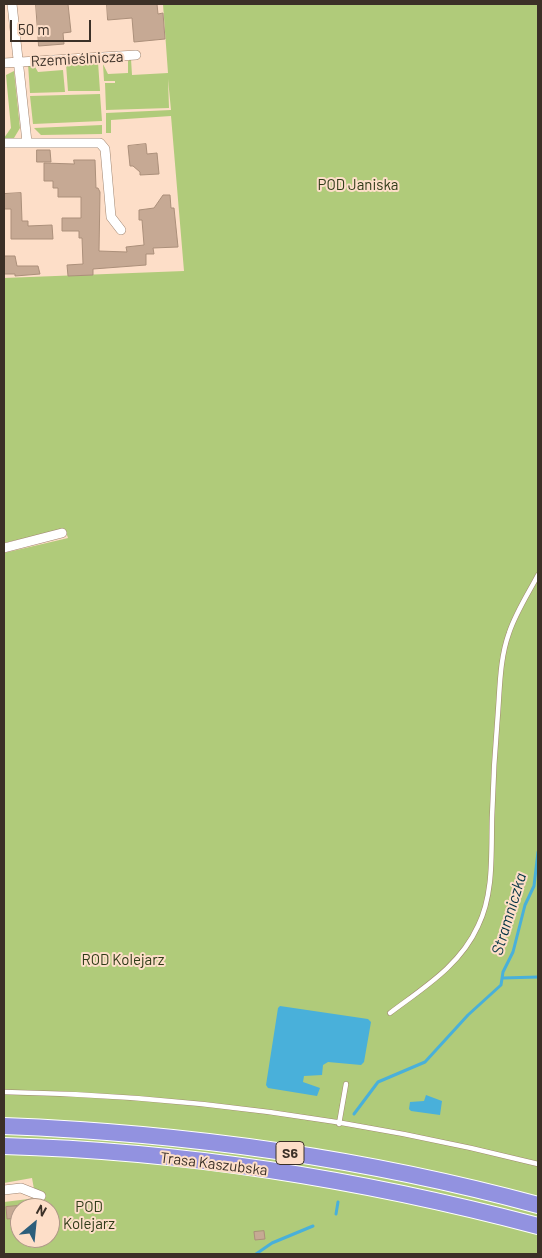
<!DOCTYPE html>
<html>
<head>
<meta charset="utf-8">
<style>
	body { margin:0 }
	#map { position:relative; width:542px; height:1258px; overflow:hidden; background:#fddec8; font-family:Barlow,sans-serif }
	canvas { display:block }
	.frame { position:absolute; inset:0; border:5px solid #3b3027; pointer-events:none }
	.north { position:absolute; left:10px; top:1198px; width:50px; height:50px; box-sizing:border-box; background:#fddec8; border:1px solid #af9888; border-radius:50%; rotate:28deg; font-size:14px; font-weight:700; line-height:20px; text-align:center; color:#3b3027 }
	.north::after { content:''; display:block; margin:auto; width:18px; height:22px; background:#2c5e7b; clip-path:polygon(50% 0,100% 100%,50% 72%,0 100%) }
	.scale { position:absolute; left:10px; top:20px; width:81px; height:22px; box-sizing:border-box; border:2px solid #3b3027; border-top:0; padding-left:6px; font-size:15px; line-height:18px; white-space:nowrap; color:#3b3027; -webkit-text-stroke:4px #fddec8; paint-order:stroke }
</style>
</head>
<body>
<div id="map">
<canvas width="542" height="1258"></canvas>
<div class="frame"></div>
<div class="north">N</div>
<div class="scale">50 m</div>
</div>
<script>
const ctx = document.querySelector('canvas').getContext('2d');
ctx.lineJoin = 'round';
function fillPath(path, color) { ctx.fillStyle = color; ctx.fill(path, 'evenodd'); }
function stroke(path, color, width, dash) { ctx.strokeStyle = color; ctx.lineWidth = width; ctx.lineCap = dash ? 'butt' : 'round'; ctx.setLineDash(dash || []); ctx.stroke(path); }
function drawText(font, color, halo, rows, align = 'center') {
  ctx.font = font + ' Barlow,sans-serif'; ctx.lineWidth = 4; ctx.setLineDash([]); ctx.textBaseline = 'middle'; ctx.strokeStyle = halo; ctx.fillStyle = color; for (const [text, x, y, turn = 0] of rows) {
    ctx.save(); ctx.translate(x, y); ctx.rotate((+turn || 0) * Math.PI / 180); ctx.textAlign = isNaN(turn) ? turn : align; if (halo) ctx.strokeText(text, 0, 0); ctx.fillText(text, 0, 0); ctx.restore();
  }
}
fillPath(new Path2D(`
	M163,4H538V1254H4V1202L45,1197L34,1189L32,1178L4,1183V553L68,538L65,529L4,543V278L184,271L171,116L111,120V133H106V113L171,110L168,79L169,108L106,110L105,83H115V81H104L103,64L108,74L128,73V61L131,59L132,75L168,73ZM20,1208H50V1238H20Z
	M69,62H98L100,91H68L66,64Z
	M28,64L34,65L38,72L63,70L65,92L30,93Z
	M14,71L20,128L14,138H4L11,128L6,75Z
	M100,94L102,121L33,124L30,96Z
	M102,125V134L41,135L34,128Z`), '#b0cb7a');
fillPath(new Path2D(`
	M280,1006L368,1019L371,1022L364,1062L361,1065L328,1062L323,1065L322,1075L304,1076L303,1082L320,1088L317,1096L268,1088L266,1085L278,1008Z
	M426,1095L442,1101L440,1115L411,1111L409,1109L410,1102L424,1101Z`), '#49b0da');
stroke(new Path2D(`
	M503,978L538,977
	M354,1114L378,1082L425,1062L468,1015L501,985L503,972L513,952L525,905L534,886L538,852
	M336,1214L338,1202
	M256,1254L272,1243L313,1226`), '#49b0da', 3);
const building = new Path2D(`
	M36,4H68L71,32L63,33L64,44L39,46Z
	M107,4H157L158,14L163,13L165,39L134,42L132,18L108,20Z
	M146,144L147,154L157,153L159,174L140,175V172L133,166H130L128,146Z
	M37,150H50L51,162H37Z
	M74,160H95L96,188H98L100,192L99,251L127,252L126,247L144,245L142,220H139V210L154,208L163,195H170L171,208H174L178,247L153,248L154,254H146V265L93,269V275L68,276L67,265L83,264L82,238H79V231H62V218H81V197H58V188H53V181H44V163L74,164Z
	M21,193L22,221H28V226L52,225L53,239H11V209H4V194Z
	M4,256H15L17,266H38L40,274L15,276V274H4Z
	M17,1206L18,1218L7,1219L6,1207Z
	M264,1231L265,1239L255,1240L254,1232Z`);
fillPath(building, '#c6a994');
stroke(building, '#ab8f7a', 1);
const lane = new Path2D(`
	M390,1013C423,988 460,966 478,926C494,894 491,853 492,818C493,782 495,747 498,712C500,685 500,658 509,633C516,612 528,594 538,575
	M4,1092C184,1095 364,1120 538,1164
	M339,1124L346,1084`);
const street = new Path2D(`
	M12,4L27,142
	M4,63L136,55
	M4,143H100L105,149L111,217L121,230
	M4,548L62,533
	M4,1190L21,1188L41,1196`);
const highway = new Path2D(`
	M4,1126C184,1133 364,1158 538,1205
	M4,1146C184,1151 364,1180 538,1226`);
stroke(lane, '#a08570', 5.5);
stroke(street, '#a08570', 10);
stroke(highway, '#fff', 18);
stroke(lane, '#fff', 4.5);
stroke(street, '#fff', 9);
stroke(highway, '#9292e0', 16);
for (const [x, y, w] of [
	[290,1153,28]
]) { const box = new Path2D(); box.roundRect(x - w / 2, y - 11.5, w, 23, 4); ctx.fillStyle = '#fddec8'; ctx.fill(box); stroke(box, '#3b3027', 1); }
drawText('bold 14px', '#3b3027', null, [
	["S6",290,1153]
]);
drawText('15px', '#3b3027', '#fddec8', [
	["Rzemieślnicza",77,59,-3],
	["Trasa Kaszubska",214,1164,7]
]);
drawText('15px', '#303b18', '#fddec8', [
	["POD Janiska",358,185],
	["ROD Kolejarz",123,960],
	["POD",89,1207],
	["Kolejarz",89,1224]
]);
drawText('italic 16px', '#033344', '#fddec8', [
	["Stramniczka",509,914,-73]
]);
</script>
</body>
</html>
